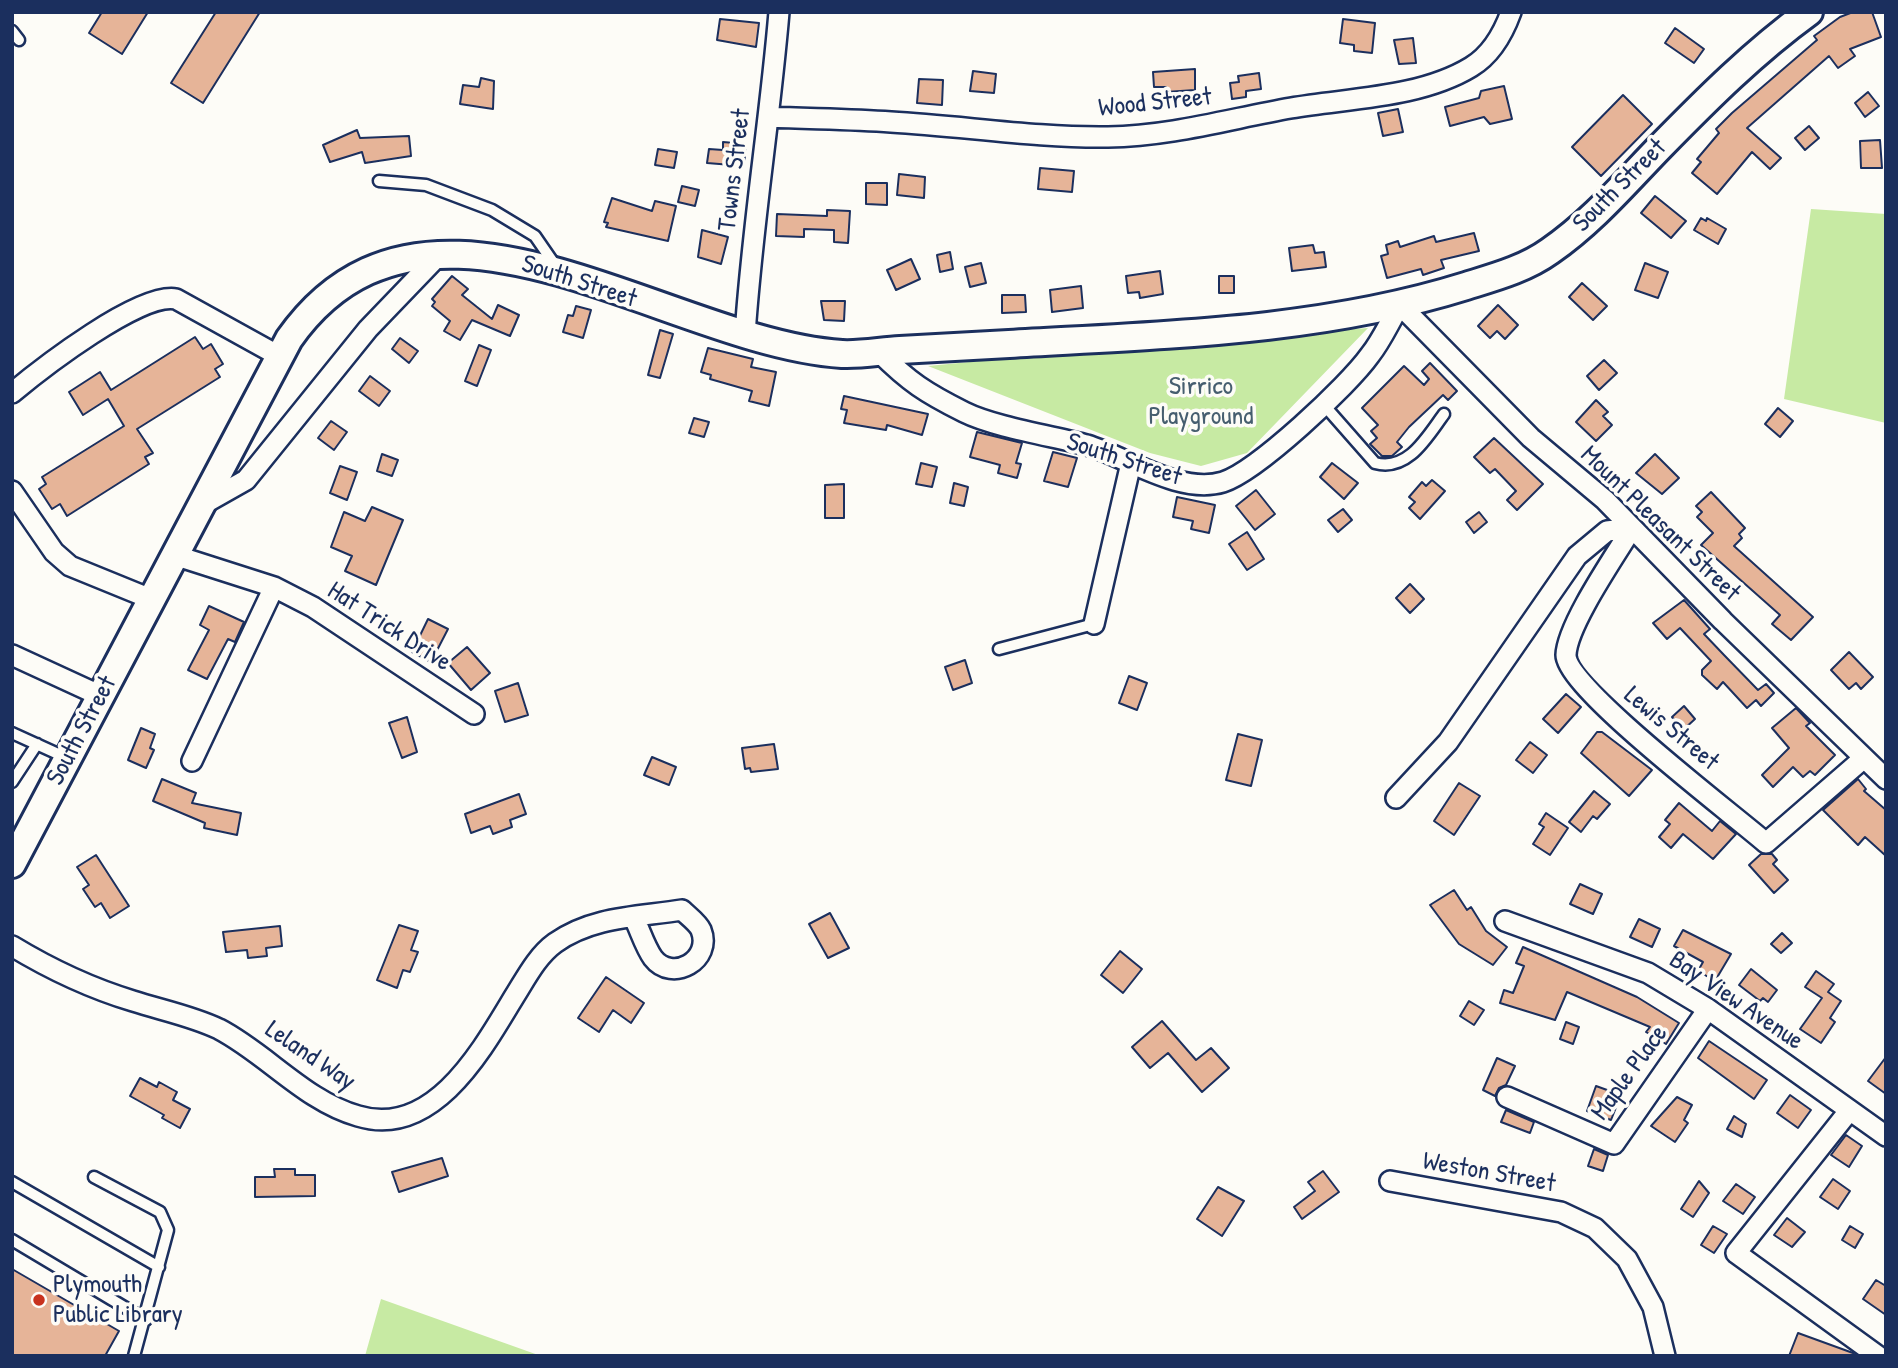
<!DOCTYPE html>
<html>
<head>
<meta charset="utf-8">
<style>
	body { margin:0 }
	#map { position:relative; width:1898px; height:1368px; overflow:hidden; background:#fdfcf7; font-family:"Patrick Hand",sans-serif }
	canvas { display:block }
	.frame { position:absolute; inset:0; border:14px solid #1b2f5e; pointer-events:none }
</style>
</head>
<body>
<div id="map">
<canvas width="1898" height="1368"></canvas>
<div class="frame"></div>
</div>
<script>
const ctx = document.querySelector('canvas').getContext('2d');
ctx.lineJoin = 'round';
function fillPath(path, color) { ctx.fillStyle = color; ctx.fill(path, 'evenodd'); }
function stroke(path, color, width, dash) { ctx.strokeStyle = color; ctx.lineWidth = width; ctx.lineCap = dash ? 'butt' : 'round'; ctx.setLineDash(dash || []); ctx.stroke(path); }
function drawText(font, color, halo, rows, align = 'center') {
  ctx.font = font + ' "Patrick Hand",sans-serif'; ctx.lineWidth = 7; ctx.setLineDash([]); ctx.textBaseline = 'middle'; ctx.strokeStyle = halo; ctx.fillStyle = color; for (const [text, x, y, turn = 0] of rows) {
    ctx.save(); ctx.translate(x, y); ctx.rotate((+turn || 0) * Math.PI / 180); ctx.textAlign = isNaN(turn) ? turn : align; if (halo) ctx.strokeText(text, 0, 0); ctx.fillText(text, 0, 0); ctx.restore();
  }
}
fillPath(new Path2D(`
	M1811,209L1886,214V423L1784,399Z
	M1368,328L1247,453L1201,466L1150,453L928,366L1175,342Z
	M381,1299L541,1356H365Z`), '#c7eaa3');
const building = new Path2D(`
	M102,12H148L122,54L89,33Z
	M216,12H260L203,103L171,83Z
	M1853,12H1872L1881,37L1850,49L1855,56L1838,68L1829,56L1747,128L1781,158L1770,169L1752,152L1717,194L1692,173L1701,162L1697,159L1719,133L1716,129L1732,113L1817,40L1814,36L1840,17Z
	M720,19L759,23L756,47L717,40Z
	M1343,19L1375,23L1372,53L1354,51V45L1340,43Z
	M1675,28L1704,49L1694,63L1665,43Z
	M1413,38L1416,63L1399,64L1394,40Z
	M1195,69V90L1166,92V87H1154L1153,72Z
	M973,71L996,74L994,93L970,91Z
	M1259,73L1261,89L1246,91V97L1232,99L1230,83L1239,82L1238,76Z
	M481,78L494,81L493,109L460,104L463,85L479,87Z
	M919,79L943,80L942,105L917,103Z
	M1504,86L1512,119L1490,124L1484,117L1450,126L1445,107L1479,98L1481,91Z
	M1868,92L1879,106L1865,117L1855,103Z
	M1623,95L1652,124L1601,176L1572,147Z
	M1398,109L1403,132L1383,136L1378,113Z
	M1809,126L1819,138L1805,150L1795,138Z
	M357,130L360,138L409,136L411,156L365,163L362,152L330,162L323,145Z
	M1880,140L1882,168H1861L1860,141Z
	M723,142L746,144L744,166L707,163L709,149L723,150Z
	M658,149L677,152L674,168L655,165Z
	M1040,168L1074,171L1072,192L1038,189Z
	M899,174L925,177L924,198L897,195Z
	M866,183H887V205L866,204Z
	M682,186L699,190L695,206L678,202Z
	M1655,196L1686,221L1671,238L1641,213Z
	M612,198L652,211L655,201L676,206L668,241L606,227L608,223L604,222Z
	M827,210L850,211L848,243L834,242V230L804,229V237L776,236L777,214L827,216Z
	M1701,218L1706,221L1707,218L1726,229L1718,244L1694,230Z
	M702,230L728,237L721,264L698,257Z
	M1474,233L1479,251L1441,260L1444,268L1423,275L1421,269L1387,278L1381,256L1388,254L1386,245L1398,241L1400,247L1434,236L1436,242Z
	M1313,245L1315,253L1324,252L1326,267L1292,271L1289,248Z
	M950,252L953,269L940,272L937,255Z
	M911,259L920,279L896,290L887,270Z
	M981,263L986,283L970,287L965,267Z
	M1645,263L1668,272L1658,298L1635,290Z
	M1160,271L1163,294L1140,298L1139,292L1128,293L1126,276Z
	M452,276L468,289L462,295L492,319L498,305L519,315L510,336L472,320L460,340L444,331L450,321L432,306L435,302L432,299Z
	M1219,276H1234V293H1219Z
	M1582,283L1607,306L1593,320L1569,297Z
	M1081,286L1083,308L1052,312L1050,290Z
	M1002,295H1025L1026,312L1002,313Z
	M821,301H845L844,321L824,320Z
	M1498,305L1518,325L1505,339L1497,331L1490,338L1478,326Z
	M576,306L591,310L583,338L563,332L568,315L573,316Z
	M660,330L673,334L660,378L648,375Z
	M195,337L203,349L211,344L223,364L215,369L220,377L137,429L153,453L145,457L149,464L67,516L60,504L52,509L39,489L46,484L42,477L124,426L108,399L83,415L69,392L100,372L111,390Z
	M400,338L418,351L409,363L392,349Z
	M479,345L491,350L477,386L465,381Z
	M708,348L753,359L751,367L776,372L769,406L749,401L752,391L710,379L711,375L701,372Z
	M1604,360L1617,373L1599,390L1587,376Z
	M1430,363L1457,391L1448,400L1443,395L1409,427L1397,442L1402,447L1392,456H1382L1370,444L1377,438L1371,431L1378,425L1362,408L1404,366L1424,385L1429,379L1422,371Z
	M370,376L390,391L379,406L359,391Z
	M844,396L928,414L922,435L887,425L886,430L844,423L847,410L841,409Z
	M1596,400L1608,412L1603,416L1612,425L1596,441L1576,422Z
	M1778,408L1793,421L1780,437L1765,424Z
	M694,418L709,422L704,437L689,433Z
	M331,421L347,432L334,450L318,438Z
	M977,432L1022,443L1016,463L1021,464L1017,478L998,473L1000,465L970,457Z
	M1494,438L1543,484L1517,510L1507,500L1516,491L1495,469L1490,473L1474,457Z
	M1053,452L1077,458L1068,487L1044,481Z
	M382,454L398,460L392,476L377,471Z
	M1655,454L1679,478L1662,494L1636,473Z
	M921,463L937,467L932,487L916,484Z
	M1332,463L1358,483L1344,499L1320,477Z
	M340,466L357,472L347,500L330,493Z
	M1432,480L1445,491L1420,519L1409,508L1415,502L1409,497L1422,482L1426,486Z
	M954,483L968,487L964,506L950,503Z
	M844,484V518H825V485Z
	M1256,490L1275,514L1255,530L1236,506Z
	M1711,492L1745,528L1739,534L1742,538L1734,546L1813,617L1791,640L1772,624L1780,615L1701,545L1713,533L1697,517L1702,512L1696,506Z
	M1177,497L1215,505L1209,533L1191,529L1193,521L1173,517Z
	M372,507L403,520L376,585L345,571L352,556L331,547L344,512L365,521Z
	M1343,509L1352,520L1338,532L1328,520Z
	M1479,512L1487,522L1474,533L1466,522Z
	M1247,532L1264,559L1247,570L1229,544Z
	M1410,584L1424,599L1410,613L1396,598Z
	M1684,600L1710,629L1704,634L1724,655L1758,690L1766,684L1774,693L1761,706L1756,700L1747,708L1723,682L1717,689L1702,675V670L1711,661L1680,628L1667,639L1653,623Z
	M209,606L244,622L235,642L228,639L207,679L188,670L209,630L200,625Z
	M428,619L448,629L431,662L412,652Z
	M467,647L490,673L471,690L448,663Z
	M1849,652L1873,677L1861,689L1856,683L1849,689L1831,670Z
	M965,660L972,683L953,690L945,667Z
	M1129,676L1147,683L1137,710L1119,703Z
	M518,683L528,715L505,722L495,691Z
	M1566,694L1581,707L1558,733L1543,719Z
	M1684,706L1695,719L1683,730L1672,717Z
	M1796,708L1810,723L1806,726L1835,755L1815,775L1810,771L1803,777L1793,767L1773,787L1762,775L1789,748L1772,728Z
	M407,717L417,752L402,758L389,723Z
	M141,728L155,734L150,748L154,750L146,768L128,760Z
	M1597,732H1602L1652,770L1629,796L1581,753Z
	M1238,734L1262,740L1251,786L1226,780Z
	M1530,742L1547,755L1533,773L1516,760Z
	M774,744L778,769L751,772L750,768L745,769L742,748Z
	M652,757L676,767L669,785L644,775Z
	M162,779L196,793L192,803L241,813L237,835L204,828L205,823L153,801Z
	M1858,779L1866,789L1864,791L1886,810V856L1865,837L1858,845L1823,810Z
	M1459,783L1480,796L1454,835L1434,821Z
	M1594,791L1610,804L1597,819L1593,816L1581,832L1569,822Z
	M519,794L526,814L510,820L512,827L493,834L490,826L471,833L465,814Z
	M1679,803L1712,831L1720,821L1736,834L1713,859L1683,834L1671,848L1659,837L1670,824L1665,820Z
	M1546,813L1568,828L1550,855L1533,844L1544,827L1539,824Z
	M1761,854H1772L1777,860L1773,864L1788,880L1774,893L1749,865Z
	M96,855L129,906L110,918L101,903L95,907L83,889L89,885L77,867Z
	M1580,884L1602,894L1593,914L1570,904Z
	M1454,890L1467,910L1471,907L1486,931L1507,947L1493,965L1459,944L1430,905Z
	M830,913L849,948L828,958L809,924Z
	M1639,919L1660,929L1652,947L1630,937Z
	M399,925L418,931L411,950L418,952L410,972L403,970L397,988L377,980Z
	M280,926L282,946L266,948L267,956L248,958L247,950L226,952L223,932Z
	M1683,930L1731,954L1715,981L1698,971L1703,962L1674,946Z
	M1782,933L1792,943L1781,953L1771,944Z
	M1523,947L1637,997L1679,1023L1666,1044L1646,1032L1650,1027L1567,992L1555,1020L1500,1003L1504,990L1513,993L1524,966L1516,963Z
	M1120,951L1142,969L1123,993L1101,975Z
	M1751,969L1777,990L1768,1002L1763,998L1760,1001L1739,985Z
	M1816,971L1834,984L1828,992L1841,1001L1830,1018L1835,1022L1821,1043L1800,1029L1822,998L1805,987Z
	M606,977L644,1003L631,1023L613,1010L599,1032L578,1018Z
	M1469,1001L1484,1010L1474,1025L1460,1016Z
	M1162,1021L1196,1060L1211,1048L1229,1068L1202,1092L1168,1053L1150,1068L1132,1047Z
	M1566,1022L1579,1027L1573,1044L1560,1039Z
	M1709,1041L1767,1080L1754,1099L1698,1058Z
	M1886,1057V1094L1868,1081Z
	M1497,1058L1515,1066L1506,1085L1499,1088L1495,1096L1483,1090Z
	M140,1078L157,1087L159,1082L177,1092L173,1100L190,1109L180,1128L162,1118L164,1115L130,1096Z
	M1596,1086L1621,1095L1611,1120L1587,1111Z
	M1790,1095L1811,1110L1798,1128L1777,1113Z
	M1677,1097L1692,1105L1684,1120L1688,1123L1675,1142L1651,1126Z
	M1506,1110L1534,1122L1530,1133L1501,1122Z
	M1734,1116L1746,1124L1742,1137L1727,1129Z
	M1846,1135L1862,1146L1849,1167L1831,1155Z
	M1594,1149L1608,1155L1603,1171L1588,1166Z
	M442,1158L448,1176L399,1192L392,1172Z
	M274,1169H295V1175H315V1196L255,1197V1177H275Z
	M1323,1171L1339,1192L1302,1219L1294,1207L1315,1191L1308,1182Z
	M1833,1179L1850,1191L1838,1209L1820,1197Z
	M1699,1181L1709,1193L1693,1217L1681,1209Z
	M1736,1184L1755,1197L1743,1214L1723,1201Z
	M1218,1187L1244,1201L1222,1236L1197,1219Z
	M1787,1218L1805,1232L1792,1247L1774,1235Z
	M1713,1226L1727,1234L1714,1253L1701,1245Z
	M1850,1226L1863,1234L1855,1248L1842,1240Z
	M12,1269L119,1331L105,1356H12Z
	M1876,1280L1886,1286V1315L1863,1299Z
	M1798,1333L1853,1353L1856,1356H1789Z`);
fillPath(building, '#e6b498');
stroke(building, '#1b2f5e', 2);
const lane = new Path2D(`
	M12,31L19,40
	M379,181L426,185L492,210L535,236L555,265
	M1324,405L1375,463C1408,472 1427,437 1444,414
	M999,649L1094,624
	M12,733L67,758
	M12,782L37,744
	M94,1177L160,1212L168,1230L134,1356
	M12,1182L159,1267
	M12,1240L146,1320`);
const street = new Path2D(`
	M769,117C810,119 850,119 891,122C963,126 1036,138 1108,137C1171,136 1229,119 1291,108C1349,98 1420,98 1471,67C1491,55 1503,34 1511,12
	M745,335C752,227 770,120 779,12
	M879,352C909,382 926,393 964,412C994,427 1052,436 1087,445C1126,457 1180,495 1223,482C1257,471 1348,386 1370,355C1382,340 1390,321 1400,305L1531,438L1605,500L1723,621L1886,779
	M12,393C42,368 140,292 176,299L279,356
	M12,491L54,552L70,566L151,599
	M200,506L246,480L368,329L441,253
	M1632,528C1615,556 1567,625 1566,655C1566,688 1734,815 1766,843L1864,758
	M174,555L274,587L313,607L474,714
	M1094,624L1131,463
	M12,655L101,696
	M192,761L274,587
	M1396,798L1448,742L1577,556L1607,531L1632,528
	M1505,921L1648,973L1708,1009L1886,1136
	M12,946C50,969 90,988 133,1001C161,1010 192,1016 219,1029C267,1054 305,1101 358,1116C433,1139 482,1050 514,997C526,978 537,956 555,943C593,916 639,917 682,910C688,916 698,923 701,930C713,960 672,983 653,958C645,947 640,930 634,918
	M1507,1097L1614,1144L1708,1009
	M1849,1111L1736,1253L1878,1356
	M1390,1181L1561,1212L1595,1228L1627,1259L1653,1307L1665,1356`);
const secondary = new Path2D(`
	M12,864L289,339C425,146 667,343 842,354C861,355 881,351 900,350C937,348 973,346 1009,344C1162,335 1319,332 1466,286C1495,277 1525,269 1550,251C1592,222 1625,183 1660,147C1707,99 1754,52 1809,12`);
stroke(lane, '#1b2f5e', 15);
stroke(street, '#1b2f5e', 24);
stroke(secondary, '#1b2f5e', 32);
stroke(lane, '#fdfcf7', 10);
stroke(street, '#fdfcf7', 19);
stroke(secondary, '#fdfcf7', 26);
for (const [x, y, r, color] of [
	[39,1300,7,"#c8321e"]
]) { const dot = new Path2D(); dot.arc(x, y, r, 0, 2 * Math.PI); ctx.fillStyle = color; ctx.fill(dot); stroke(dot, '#fdfcf7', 2.5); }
drawText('26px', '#1b2f5e', '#fdfcf7', [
	["Wood Street",1155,103,-6],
	["Towns Street",735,170,-83],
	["South Street",1620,186,-45],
	["South Street",579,282,18],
	["South Street",1124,460,18],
	["Mount Pleasant Street",1660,524,44],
	["Hat Trick Drive",389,627,33],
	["Lewis Street",1671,729,40],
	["South Street",82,731,-62],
	["Bay View Avenue",1736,1001,34],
	["Leland Way",310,1056,34],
	["Maple Place",1630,1073,-54],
	["Weston Street",1489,1173,10]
]);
drawText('26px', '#465e6f', '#fdfcf7', [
	["Sirrico",1201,387],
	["Playground",1201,417]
]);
drawText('26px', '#1b2f5e', '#fdfcf7', [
	["Plymouth",53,1285],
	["Public Library",53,1315]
], 'left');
</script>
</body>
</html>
